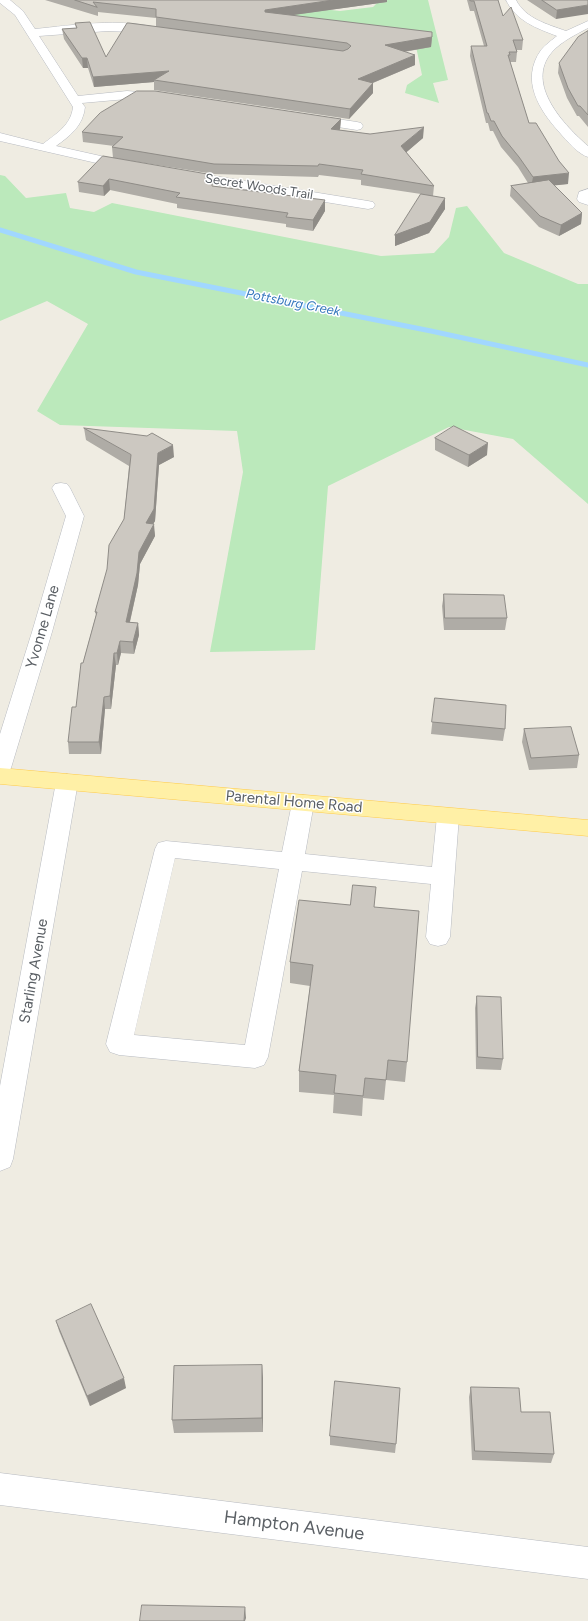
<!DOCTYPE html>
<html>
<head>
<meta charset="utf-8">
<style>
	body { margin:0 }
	canvas { display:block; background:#efece2 }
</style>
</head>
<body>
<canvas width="588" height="1621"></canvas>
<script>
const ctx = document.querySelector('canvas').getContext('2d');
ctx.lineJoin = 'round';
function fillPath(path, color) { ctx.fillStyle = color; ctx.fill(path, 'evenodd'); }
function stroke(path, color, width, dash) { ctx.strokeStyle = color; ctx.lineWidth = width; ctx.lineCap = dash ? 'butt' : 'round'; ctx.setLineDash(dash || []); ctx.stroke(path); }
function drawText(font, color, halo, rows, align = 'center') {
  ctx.font = font + ' Figtree,sans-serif'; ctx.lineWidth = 3; ctx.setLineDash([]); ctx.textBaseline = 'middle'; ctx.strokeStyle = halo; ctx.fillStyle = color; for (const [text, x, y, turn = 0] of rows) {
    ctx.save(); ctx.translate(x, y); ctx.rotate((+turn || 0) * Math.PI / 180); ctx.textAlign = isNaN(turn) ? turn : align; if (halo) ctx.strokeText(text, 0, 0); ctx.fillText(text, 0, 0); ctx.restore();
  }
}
fillPath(new Path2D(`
	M110,0H240L340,11L373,7L378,2L388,0H428L448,80L433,83L439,103L405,93L407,85L422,75L413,32Z
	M0,175L5,176L26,198L66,193L70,208L94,212L112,203L381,256L434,253L449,237L456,208L467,206L504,253L578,284H588V504L513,439L449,427L328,486L315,650L210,652L243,472L237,431L60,425L37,411L88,324L47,301L0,321Z`), '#bbe9bb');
stroke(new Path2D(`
	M0,230L136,272L431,331L588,365`), '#a1d7ff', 5);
const minor = new Path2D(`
	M0,0H10L23,11L35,29C74,25 119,18 158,28L160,30L158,32L154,33L108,31L39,36L78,96L127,91L164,94L166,97L164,100L160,101L127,99L82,103L85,107C83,126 70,136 56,146L132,163L133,166L132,169L127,170L0,141V133L43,144C57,133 71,125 73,107L15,15L0,3Z
	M506,0H516C526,19 547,24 566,31L588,21V28C575,35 562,41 552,52C524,84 565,126 588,146V157C578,154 567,141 560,133C539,110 520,80 541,50C545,45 552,40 557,36C536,28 516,21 506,0Z
	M310,115L357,122L361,123L363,126L361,129L357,130L306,122L304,119L306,116Z
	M183,171L368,201L373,202L375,205L373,208L368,209L178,178L176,175L178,172Z
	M588,189V205L579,202L577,199L579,192Z
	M61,483L67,484L70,488L84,516L52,632L11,768L8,773L0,776V734L32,632L66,516L52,488L55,484Z
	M67,774L75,777L78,782L13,1159L10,1167L0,1171V1086L56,782L59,777Z
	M303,795L311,797L314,803L305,854L432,867L437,816L440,810L448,808L456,810L459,816L450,937L446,944L438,946L430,944L426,937L431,884L302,871L268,1057L264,1065L255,1068L119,1055L110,1052L106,1044L155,849L158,843L166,841L282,852L292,803L295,797ZM175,858L279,869L245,1045L134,1035Z
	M0,1473L588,1547V1579L0,1505Z`);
const major = new Path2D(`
	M0,768L588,820V836L0,784Z`);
stroke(minor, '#b7bac0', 1);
stroke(major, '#ffcb4a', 1);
fillPath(minor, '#fff');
fillPath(major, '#fff0a6');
fillPath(new Path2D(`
	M45,0H387V2L292,15L432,37L431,47L404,52L415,65L373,83V93L349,119L154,90V82L94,87L88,68H83L64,39L62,29L76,28L75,23L106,57L156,26V18L98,12V16Z
	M467,0H498L503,16L523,40L522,50H516L517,52L516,62H510L529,123L568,184L554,185L582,213L581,224L559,236L539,227L510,196L511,186L528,183L518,167L501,147L493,131H490L488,123H486L470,56L471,46H484L474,11H470Z
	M527,0H588L556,19Z
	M588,31V127L579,116H577L567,98L558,73L559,63Z
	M341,119L340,129V130L370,134L423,138L406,152L434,186L433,196L445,209L429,233L395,246V235L421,194L361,185V180L319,175L318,177L214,174L113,158L112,147L114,146L83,142L82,132Z
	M103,156L213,186L325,211L313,231L286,227V224L177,208V204L110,190L104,196L79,192L78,182Z
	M84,428L174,457L159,465L155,521L153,524L155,536L140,564L138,585L130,622L138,623L139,635L134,654L121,653L118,665H116L111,709H105L101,754H69L68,742L76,707L83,663L96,615L95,612L124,519L129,466L86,440Z
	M435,438L487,455L468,467L435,450Z
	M444,594L507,618L505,630H444L442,606Z
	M435,698L505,729L503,741L431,734Z
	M524,729L579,755L577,768L529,770L522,742Z
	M375,907L407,1062L405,1082L386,1080L384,1100L363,1098L362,1116L333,1113L334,1095L299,1092V1071L310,986L290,983V962Z
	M477,996L503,1059L501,1070L476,1069L475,1008Z
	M56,1321L126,1388L90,1406L59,1331Z
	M263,1378V1432L174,1433L172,1420Z
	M471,1387L521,1412L554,1454L551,1463L472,1460L469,1397Z
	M330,1436L396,1444L395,1453L330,1445Z`), '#afaca6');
fillPath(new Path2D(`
	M333,0H387V2L265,19V10Z
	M588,5V14L556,19L557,10Z
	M432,37L431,47L384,55L385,45Z
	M415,55V65L358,89V79Z
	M82,58H87L88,68H83Z
	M169,71L154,80V82L94,87L93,77Z
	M373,83V93L349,119L350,109Z
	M341,119L340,129L331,139V129Z
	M424,127L423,138L401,157V146Z
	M569,173L568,184L531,188L533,177Z
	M109,179L110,190L104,196L103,186Z
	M445,198V209L429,233L395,246V235Z
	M325,200V211L313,231V220Z
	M582,213L581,224L559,236L561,225Z
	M488,443L487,455L468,467L469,455Z
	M173,445L174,457L159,465L155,521L147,535L146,523L158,453Z
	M154,524L155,536L140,564L138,585L127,634L126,622L139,552Z
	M138,623L139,635L134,654L133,642Z
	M120,641L121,653L118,665L117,653Z
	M114,653L116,665L111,709L110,696Z
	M104,697L105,709L101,754L99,742Z
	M262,1365L263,1378V1432L262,1418Z
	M124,1378L126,1388L90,1406L87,1396Z
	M245,1607L246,1618L245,1621H244Z`), '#8f8c87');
const building = new Path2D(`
	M75,0H333L265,10V12L432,32V37L385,45L415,55L358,79L373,83L350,109L154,80L169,71L93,77L87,58H82L62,29L77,28L75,23L90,22L106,57L127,23H129L343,51L348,49L351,46L347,43L156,17V9L93,2L97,7Z
	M470,0H498L503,16L511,7L523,40H513L517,52H509L510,55H508L529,123H536L559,161L569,173L533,177L519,157L502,136L494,121H491L488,113H487L471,46H487L474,1H471Z
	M542,0H588V5L557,10Z
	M588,31V115L580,106H578L568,88L559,63L578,37Z
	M137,91H155L341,119L331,129L370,134L424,127L401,146L434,186L361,174L363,170L319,164L318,166L214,164L112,147L123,137L82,132L100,113Z
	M103,156L213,175L212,186L325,200L313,220L286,217L288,213L176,197L180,193L109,179L103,186L78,182Z
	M549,180L582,213L561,225L540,216L511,186Z
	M421,194L445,198L430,222L395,235Z
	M454,426L488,443L469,455L435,438Z
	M84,428L147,436L152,433L173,445L158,453L154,509L146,523L154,524L139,552L137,573L126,622L138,623L133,642L120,641L117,653H114L110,696L104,697L99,742H68L72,707H76L81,663H83L97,612H95L107,569L109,545L124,519L131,455Z
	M444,594L504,595L507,618H445Z
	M435,698L506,705L505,729L432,722Z
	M571,727L579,755L531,758L524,729Z
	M353,885L376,887L374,907L419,911L407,1062L388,1060L386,1080L365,1078L363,1096L334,1093L336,1075L299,1071L313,965L290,962L299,900L350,905Z
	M477,996L501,997L503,1059L478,1057Z
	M91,1304L124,1378L87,1396L56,1321Z
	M262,1365V1418L172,1420L174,1366Z
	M335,1381L400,1388L396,1444L330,1436Z
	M471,1387L519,1388L521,1412H550L554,1454L475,1451Z
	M142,1605L245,1607L244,1621H140Z`);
fillPath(building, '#ccc8c1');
stroke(building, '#8f8c87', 1);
drawText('13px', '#5a5f64', '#fff', [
	["Secret Woods Trail",259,187,9]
]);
drawText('italic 13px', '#3477bc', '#fff', [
	["Pottsburg Creek",293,303,11]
]);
drawText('15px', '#5a5f64', '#fff', [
	["Yvonne Lane",43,627,-74],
	["Parental Home Road",294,802,5],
	["Starling Avenue",34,971,-80]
]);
drawText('18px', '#5a5f64', '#fff', [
	["Hampton Avenue",294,1526,7]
]);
</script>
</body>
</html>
